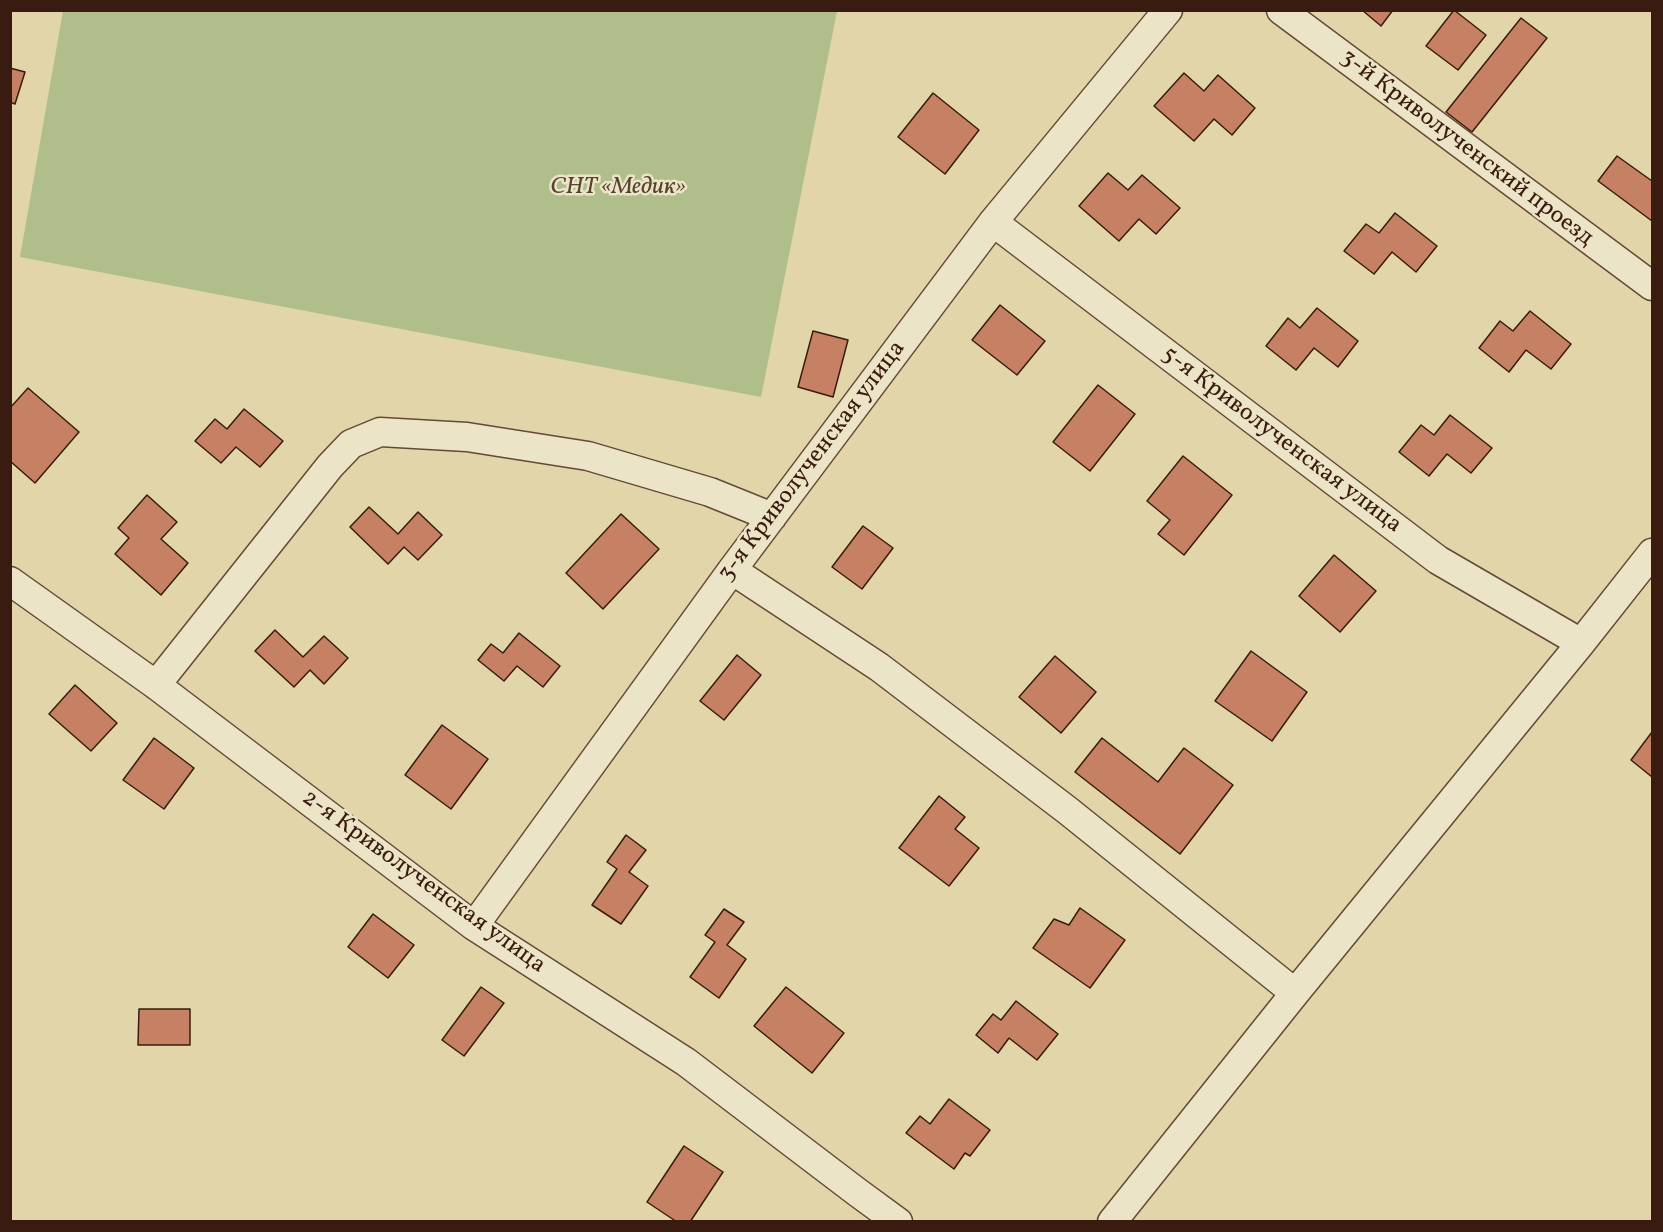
<!DOCTYPE html>
<html>
<head>
<meta charset="utf-8">
<style>
	body { margin:0 }
	#map { position:relative; width:1663px; height:1232px; overflow:hidden; background:#e1d5a9; font-family:Vollkorn,serif }
	canvas { display:block }
	.frame { position:absolute; inset:0; border:12px solid #391c0f; pointer-events:none }
</style>
</head>
<body>
<div id="map">
<canvas width="1663" height="1232"></canvas>
<div class="frame"></div>
</div>
<script>
const ctx = document.querySelector('canvas').getContext('2d');
ctx.lineJoin = 'round';
function fillPath(path, color) { ctx.fillStyle = color; ctx.fill(path, 'evenodd'); }
function stroke(path, color, width, dash) { ctx.strokeStyle = color; ctx.lineWidth = width; ctx.lineCap = dash ? 'butt' : 'round'; ctx.setLineDash(dash || []); ctx.stroke(path); }
function drawText(font, color, halo, rows, align = 'center') {
  ctx.font = font + ' Vollkorn,serif'; ctx.lineWidth = 5; ctx.setLineDash([]); ctx.textBaseline = 'middle'; ctx.strokeStyle = halo; ctx.fillStyle = color; for (const [text, x, y, turn = 0] of rows) {
    ctx.save(); ctx.translate(x, y); ctx.rotate((+turn || 0) * Math.PI / 180); ctx.textAlign = isNaN(turn) ? turn : align; if (halo) ctx.strokeText(text, 0, 0); ctx.fillText(text, 0, 0); ctx.restore();
  }
}
fillPath(new Path2D(`
	M63,11H837L761,397L20,257Z`), '#afbe8b');
const building = new Path2D(`
	M1362,10H1393L1381,26Z
	M1454,10L1486,35L1458,70L1426,46Z
	M1521,18L1547,38L1472,132L1446,112Z
	M10,68L25,72L15,104L10,102Z
	M1184,73L1204,91L1218,75L1255,108L1232,135L1214,119L1194,141L1154,106Z
	M933,93L979,130L945,174L898,137Z
	M1617,156L1652,181V221L1598,181Z
	M1108,173L1128,190L1142,175L1180,208L1156,234L1139,219L1119,241L1079,206Z
	M1395,213L1437,246L1416,272L1392,252L1374,274L1344,251L1366,224L1379,233Z
	M1000,305L1045,341L1017,375L972,340Z
	M1317,308L1358,341L1338,367L1314,348L1296,370L1266,346L1288,318L1300,328Z
	M1530,311L1571,344L1551,369L1526,350L1509,372L1479,348L1500,321L1513,331Z
	M813,331L848,340L833,397L798,387Z
	M1098,385L1135,414L1090,471L1053,442Z
	M28,388L79,432L35,483L10,461V408Z
	M244,409L283,441L260,467L236,447L221,463L195,441L215,419L227,429Z
	M1450,415L1492,448L1471,473L1447,454L1429,476L1399,452L1421,425L1434,435Z
	M1183,456L1232,495L1184,555L1158,534L1170,520L1147,501Z
	M147,495L177,522L161,539L188,563L161,595L115,554L129,538L118,528Z
	M369,507L398,534L418,512L442,535L418,560L404,547L388,564L350,527Z
	M621,514L659,549L603,609L566,573Z
	M863,526L893,548L862,589L832,567Z
	M1334,555L1376,591L1340,632L1299,596Z
	M275,630L303,657L324,636L348,658L324,684L310,670L294,687L255,651Z
	M519,633L560,666L543,687L517,666L504,681L478,660L491,644L503,653Z
	M1251,651L1307,692L1272,741L1215,701Z
	M737,655L761,675L724,720L700,701Z
	M1055,656L1096,692L1061,733L1019,697Z
	M75,685L117,723L91,751L49,714Z
	M442,725L488,759L451,809L405,775Z
	M1652,732V777L1631,760Z
	M154,738L194,768L164,809L123,780Z
	M1102,738L1158,782L1184,748L1233,785L1180,854L1075,772Z
	M939,796L965,817L955,829L979,848L949,886L899,848Z
	M626,835L646,850L629,872L648,886L621,924L592,905L617,869L607,862Z
	M1080,908L1125,940L1090,988L1033,948L1054,919L1069,925Z
	M724,909L744,922L727,945L746,959L719,998L690,977L715,942L705,935Z
	M373,914L414,945L388,978L348,947Z
	M481,987L504,1003L464,1056L442,1040Z
	M786,987L844,1033L812,1073L754,1026Z
	M1016,1001L1058,1034L1037,1060L1009,1038L998,1053L976,1035L993,1014L1001,1020Z
	M139,1009H190V1045H138Z
	M949,1099L990,1130L970,1156L965,1153L954,1169L906,1133L920,1116L930,1124Z
	M684,1146L723,1172L690,1222H677L647,1202Z`);
fillPath(building, '#c68165');
stroke(building, '#391c0f', 1.5);
const street = new Path2D(`
	M1281,10L1652,286
	M993,222L1438,560L1581,643
	M732,570L879,667L1067,810L1295,993
	M10,581L156,685L474,926L686,1062L857,1192L898,1222
	M156,685L330,466L351,444L380,432L467,437L588,456L710,492L772,517
	M474,926L732,570L993,222L1168,10
	M1112,1222L1295,993L1581,643L1652,553`);
stroke(street, '#634a36', 31);
stroke(street, '#ece4c7', 28);
drawText('24px', '#391c0f', '#ece4c7', [
	["3-й Криволученский проезд",1466,149,37],
	["5-я Криволученская улица",1281,441,37],
	["3-я Криволученская улица",813,462,-53],
	["2-я Криволученская улица",423,883,36]
]);
drawText('italic 24px', '#56442e', '#ece4c7', [
	["СНТ «Медик»",618,189]
]);
</script>
</body>
</html>
